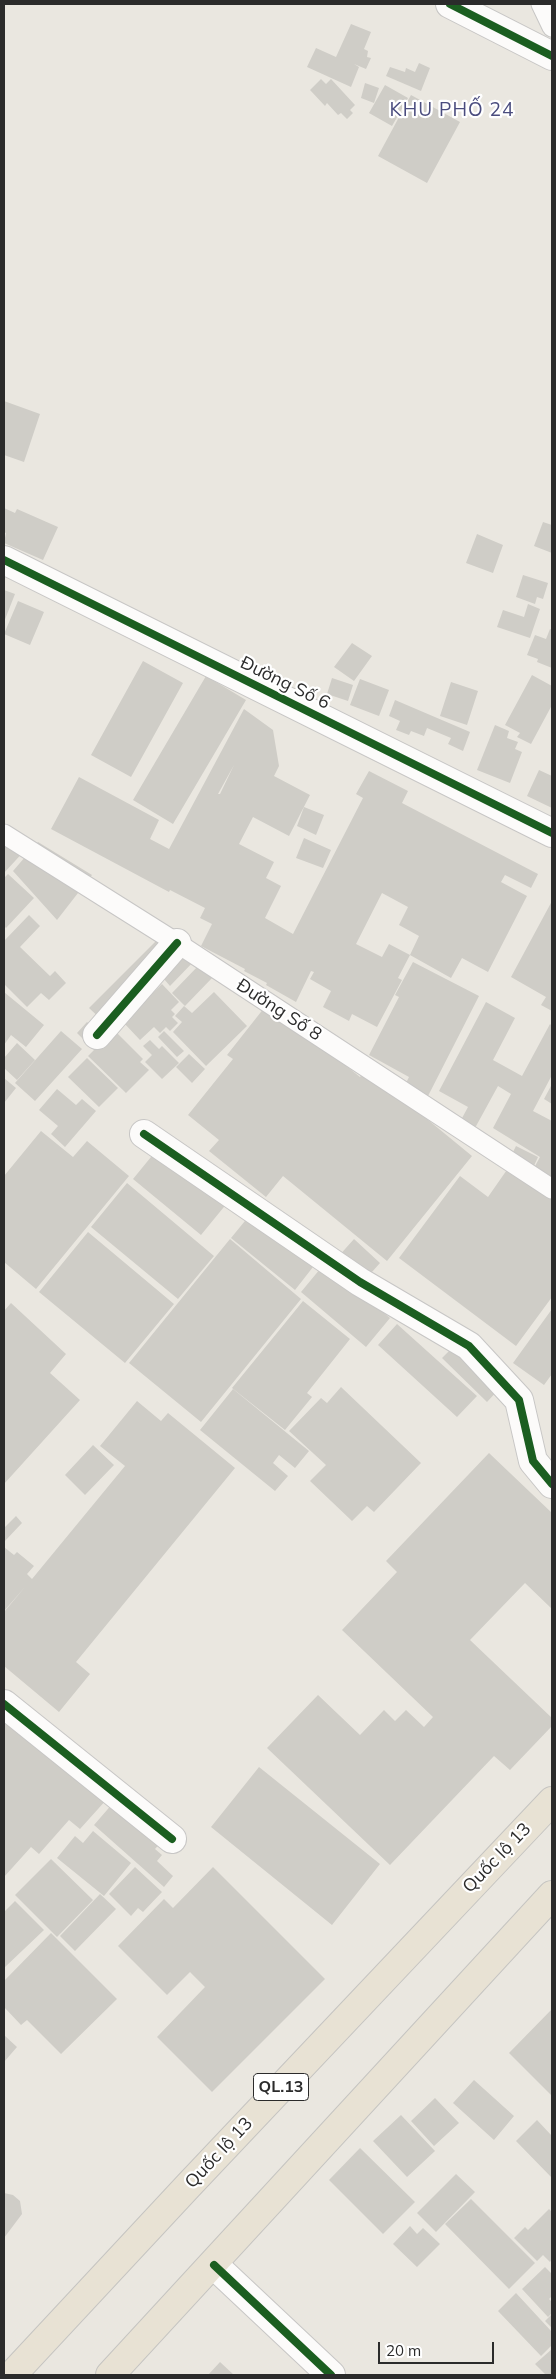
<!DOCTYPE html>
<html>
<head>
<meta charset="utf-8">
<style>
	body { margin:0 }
	#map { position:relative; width:556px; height:2379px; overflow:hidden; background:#eae7e0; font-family:Mulish,sans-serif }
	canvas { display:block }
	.frame { position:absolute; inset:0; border:5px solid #2b2b2b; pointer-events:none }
	.scale { position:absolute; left:378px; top:2342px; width:116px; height:22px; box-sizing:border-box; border:2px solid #2b2b2b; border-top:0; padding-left:6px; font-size:15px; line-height:18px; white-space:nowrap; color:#2b2b2b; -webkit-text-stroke:4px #fff; paint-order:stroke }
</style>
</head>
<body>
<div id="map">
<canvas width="556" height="2379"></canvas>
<div class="frame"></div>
<div class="scale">20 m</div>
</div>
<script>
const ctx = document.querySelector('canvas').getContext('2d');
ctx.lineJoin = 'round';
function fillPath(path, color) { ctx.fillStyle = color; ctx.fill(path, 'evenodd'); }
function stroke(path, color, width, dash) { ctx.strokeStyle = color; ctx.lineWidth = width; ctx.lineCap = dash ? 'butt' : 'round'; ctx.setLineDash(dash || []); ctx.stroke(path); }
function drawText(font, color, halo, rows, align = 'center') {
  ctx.font = font + ' Mulish,sans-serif'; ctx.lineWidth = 4.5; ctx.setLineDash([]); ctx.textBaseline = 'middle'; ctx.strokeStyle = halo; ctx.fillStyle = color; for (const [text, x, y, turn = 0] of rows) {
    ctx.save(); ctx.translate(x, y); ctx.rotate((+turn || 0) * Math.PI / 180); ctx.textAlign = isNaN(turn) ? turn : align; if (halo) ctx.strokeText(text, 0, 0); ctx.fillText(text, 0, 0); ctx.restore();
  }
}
fillPath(new Path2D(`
	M351,24L371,32L364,49L368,51L367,57L371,58L366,69L354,64L359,67L351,87L307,67L316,48L336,57Z
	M419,63L430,68L421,91L386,76L390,67L405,72L406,68L415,72Z
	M321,79L326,84L331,79L355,105L350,110L353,113L347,119L341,113L338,115L327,103L325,106L310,90Z
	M365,83L379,88L374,103L361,98Z
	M385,85L408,98L392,126L369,113Z
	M411,95L460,122L427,183L378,156Z
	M4,401L40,414L24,462L4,455Z
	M4,508L15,513L17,509L58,527L43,560L4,543L6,533L4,532Z
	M543,522L552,525V553L534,546Z
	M477,534L503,545L493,573L466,563Z
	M523,575L548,583L543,599L537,597L535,604L516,597Z
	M4,590L15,594L4,622Z
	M18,601L44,612L30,645L4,634Z
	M528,604L540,609L530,638L497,627L503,610L524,617Z
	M550,629L552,630V668L537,662L538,659L527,655L535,635L546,639Z
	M352,643L372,656L354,681L334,667Z
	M143,661L183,683L131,777L91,755Z
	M532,675L552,686V705L531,744L517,737L520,733L505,725Z
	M206,676L246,700L173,824L133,800Z
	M332,678L353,685L348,701L327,694Z
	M360,679L389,690L379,716L350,705Z
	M451,682L478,691L467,725L440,716Z
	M395,700L470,732L463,751L448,744L451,738L427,728L424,736L411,731L409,735L396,730L400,721L389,716Z
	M244,709L273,730L279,766L274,776L310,795L289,836L253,817L239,844L274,862L266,878L281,886L265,918L293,934L363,798L356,794L369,771L408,791L402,803L538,874L531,888L505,875L501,882L527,896L488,972L462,958L451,978L410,955L419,936L399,925L408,907L382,893L356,944L382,957L389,944L410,955L398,978L402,980L377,1027L352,1014L349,1021L323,1007L331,991L310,979L314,972L311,971L296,1002L266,985L267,983L244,971L245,969L201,946L212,924L200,918L205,908L170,890L169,892L51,829L79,777L159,820L150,839L169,849ZM234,765L220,794H218Z
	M495,725L509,731L507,738L518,742L515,749L522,752L510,783L477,770Z
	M539,770L552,776V808L527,796Z
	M304,807L324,815L316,835L297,826Z
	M4,833L27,848L4,873Z
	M304,838L331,850L323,868L296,858Z
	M38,842L92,875L57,920L13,871Z
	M8,874L34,898L6,928L4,926V878Z
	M552,901V1011L541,1005L546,997L511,977Z
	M29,915L40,926L20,947L50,976L55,971L66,983L49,1000L41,993L27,1007L4,984V941Z
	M160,937L197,958L170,986L164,979L153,990L104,1022L89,1008Z
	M413,962L479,996L428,1096L405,1085L409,1077L369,1055L399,997L395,995Z
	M200,964L213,977L185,1006L172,993Z
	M162,984L179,1002L171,1010L175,1014L172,1017L178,1023L170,1031L166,1027L160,1033L154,1027L140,1040L123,1022Z
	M4,992L44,1025L26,1047L11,1035L4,1045Z
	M214,992L247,1026L206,1066L173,1032L182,1022L175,1016L184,1006L192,1013Z
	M486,1002L515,1018L493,1060L522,1076L550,1024L552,1026V1075L533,1111L552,1121V1178L534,1168L540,1157L493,1128L511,1094L498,1086L475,1128L461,1120L468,1107L439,1091Z
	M268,1003L360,1077L366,1069L472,1156L387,1261L283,1176L266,1197L209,1151L219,1140L188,1115L233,1059L227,1055Z
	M87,1022L105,1039L114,1030L143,1059L140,1062L149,1070L126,1093L88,1056L94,1050L77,1033Z
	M61,1031L82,1049L35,1101L15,1083Z
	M164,1031L184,1051L177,1057L158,1037Z
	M150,1040L159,1049L162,1046L179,1063L162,1079L145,1062L152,1055L143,1046Z
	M17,1043L35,1060L17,1080L4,1068V1058Z
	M189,1054L205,1069L192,1083L176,1067Z
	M87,1058L118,1088L99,1107L68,1077Z
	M4,1078L16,1088L4,1103Z
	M552,1084V1104L544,1099Z
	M57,1089L76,1105L82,1099L96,1111L65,1147L51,1134L58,1126L39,1110Z
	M41,1131L73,1157L87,1141L129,1176L36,1289L4,1262V1176Z
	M160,1146L228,1202L201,1235L133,1179Z
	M516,1146L538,1157L533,1168L511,1156Z
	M511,1164L552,1195V1297L516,1346L399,1258L460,1176L488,1197Z
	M127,1183L214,1256L178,1299L91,1227Z
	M249,1216L313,1267L295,1290L231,1238Z
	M88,1232L174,1304L125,1363L39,1292Z
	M230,1239L301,1299L201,1422L129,1363Z
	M354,1239L380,1263L363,1282L337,1258Z
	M325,1263L390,1318L366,1347L301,1292Z
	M303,1301L350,1339L307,1393L312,1397L285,1430L232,1388Z
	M11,1303L66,1354L50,1373L80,1400L4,1484V1311Z
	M552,1309V1374L544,1385L513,1363Z
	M397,1324L477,1396L457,1417L378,1345Z
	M455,1345L500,1388L487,1402L442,1358Z
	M341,1387L421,1463L374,1512L367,1506L352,1521L310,1481L326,1465L289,1431L321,1398L327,1403Z
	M233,1389L309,1451L295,1468L279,1455L273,1463L288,1476L275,1491L200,1430Z
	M137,1401L161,1421L168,1413L235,1468L76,1662L90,1674L59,1712L4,1666V1612L25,1587L4,1611V1547L14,1555L17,1552L34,1566L27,1574L32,1579L125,1466L100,1446Z
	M93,1445L114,1465L85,1495L65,1475Z
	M489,1453L552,1513V1609L525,1583L470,1640L552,1718V1726L510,1770L494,1756L390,1865L267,1748L318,1695L360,1735L384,1710L395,1721L406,1710L424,1727L433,1717L342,1630L397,1572L386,1561Z
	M16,1516L22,1523L4,1542V1528Z
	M4,1699L116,1789L80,1829L69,1820L39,1854L31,1847L4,1877Z
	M259,1767L380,1864L332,1925L211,1827Z
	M120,1795L166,1837L155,1849L162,1855L157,1861L173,1876L164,1887L94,1825Z
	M93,1831L131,1863L104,1896L57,1858L75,1836L83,1843Z
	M51,1859L93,1900L57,1937L15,1895Z
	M135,1867L162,1892L143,1912L138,1908L131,1916L109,1894Z
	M213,1867L325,1979L212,2092L157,2037L205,1987L190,1972L167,1995L118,1946L164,1899L173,1908Z
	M100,1894L116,1909L75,1951L60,1936Z
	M15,1901L44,1930L4,1968V1912Z
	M51,1933L117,1999L61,2054L27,2020L21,2025L4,2007V1981Z
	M552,2009V2096L509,2053Z
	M4,2035L17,2047L4,2062Z
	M474,2080L514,2116L494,2140L453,2103Z
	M435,2098L459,2123L434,2146L411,2121Z
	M401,2115L435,2151L407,2177L373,2141Z
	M537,2120L552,2136V2178L516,2141Z
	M360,2148L415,2202L383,2234L329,2180Z
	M456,2174L475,2192L436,2232L417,2213Z
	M4,2193L13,2195L20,2201L22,2214L4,2238Z
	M471,2199L535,2263L509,2289L445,2224Z
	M549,2209L552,2212V2259L550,2262L543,2255L537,2261L514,2238L525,2227L528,2230Z
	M410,2226L417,2234L423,2228L440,2244L417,2267L393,2244Z
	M545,2267L552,2274V2296L549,2299L552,2302V2313L548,2317L522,2289Z
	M516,2293L552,2332V2345L541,2356L498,2311Z
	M552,2314V2328L545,2321Z
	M552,2349V2375H546L535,2364Z
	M220,2362L234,2375H208Z`), '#cfcdc7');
const service = new Path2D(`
	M541,4L552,27
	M4,834L177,943L552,1189`);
const minor = new Path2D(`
	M450,4L552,56
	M4,560L552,833
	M97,1035L177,943
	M144,1134L360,1282L469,1346L519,1400L533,1461L552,1484
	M4,1704L172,1839
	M214,2265L331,2375`);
const trunk = new Path2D(`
	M12,2375L188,2186L552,1801
	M110,2375L552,1895`);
stroke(service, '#c7c6c5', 21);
stroke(minor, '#c7c6c5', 30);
stroke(trunk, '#c5c4c1', 30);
stroke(service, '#fcfbfa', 19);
stroke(minor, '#fcfbfa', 28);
stroke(trunk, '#e8e2d4', 28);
stroke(new Path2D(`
	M450,4L552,56
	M4,560L552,833
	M97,1035L177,943
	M144,1134L360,1282L469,1346L519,1400L533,1461L552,1484
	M4,1704L172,1839
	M214,2265L331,2375`), '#1b5e20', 8);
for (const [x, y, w] of [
	[281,2087,55]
]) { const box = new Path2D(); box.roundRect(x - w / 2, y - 13.5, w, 27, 4); ctx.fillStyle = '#fff'; ctx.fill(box); stroke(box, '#2b2b2b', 1); }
drawText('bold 16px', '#2b2b2b', null, [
	["QL.13",281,2087]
]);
drawText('18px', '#2b2b2b', '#fff', [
	["Đường Số 6",285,683,26],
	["Đường Số 8",279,1010,33],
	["Quốc lộ 13",497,1858,-46],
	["Quốc lộ 13",219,2153,-47]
]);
ctx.letterSpacing = '1px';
drawText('19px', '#4a4c7e', '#fff', [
	["KHU PHỐ 24",452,110]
]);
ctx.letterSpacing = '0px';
</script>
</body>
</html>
